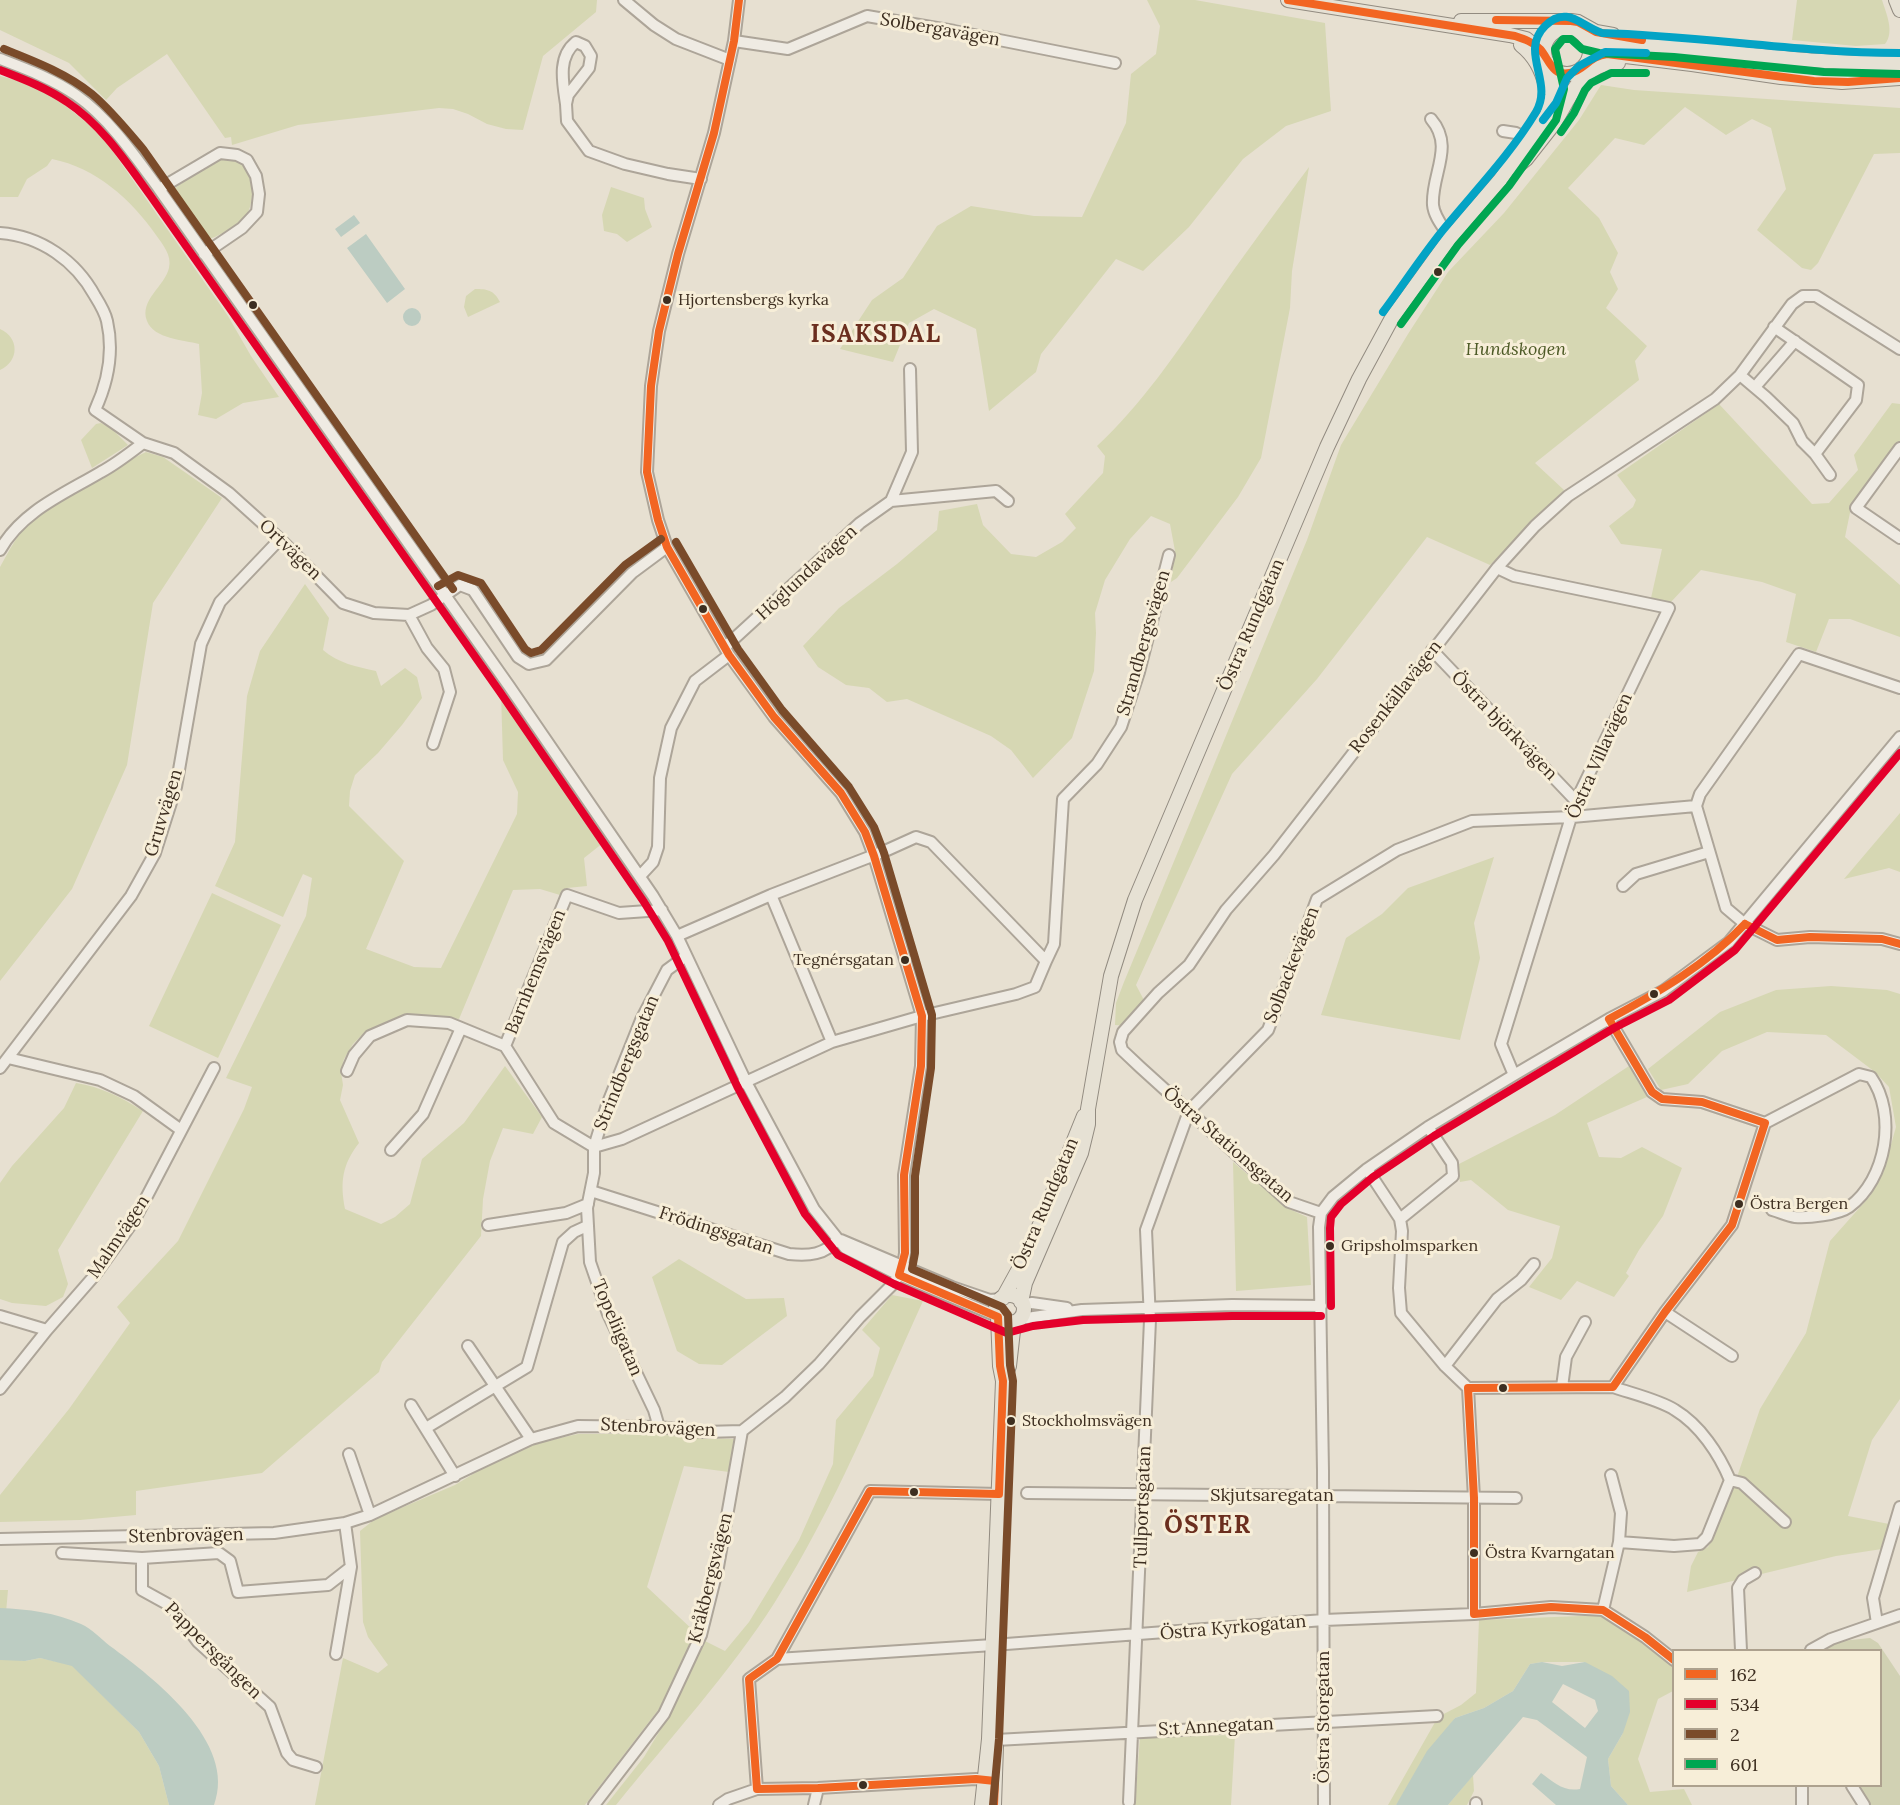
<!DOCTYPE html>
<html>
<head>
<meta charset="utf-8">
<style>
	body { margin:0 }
	#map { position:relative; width:1900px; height:1805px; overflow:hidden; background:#e7e0d1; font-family:Lora,serif }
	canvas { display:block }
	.legend { position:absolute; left:1672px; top:1649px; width:210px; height:138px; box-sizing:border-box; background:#f7eed8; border:2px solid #ada18e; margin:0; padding:8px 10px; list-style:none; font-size:18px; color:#3d2e20 }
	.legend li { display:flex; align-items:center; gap:12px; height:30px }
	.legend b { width:30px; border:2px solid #ada18e }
</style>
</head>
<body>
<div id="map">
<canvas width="1900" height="1805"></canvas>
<ul class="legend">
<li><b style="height:8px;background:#f26522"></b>162</li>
<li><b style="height:8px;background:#e4002b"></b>534</li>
<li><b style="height:8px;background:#7a4b2a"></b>2</li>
<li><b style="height:8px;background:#00a651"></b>601</li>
</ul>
</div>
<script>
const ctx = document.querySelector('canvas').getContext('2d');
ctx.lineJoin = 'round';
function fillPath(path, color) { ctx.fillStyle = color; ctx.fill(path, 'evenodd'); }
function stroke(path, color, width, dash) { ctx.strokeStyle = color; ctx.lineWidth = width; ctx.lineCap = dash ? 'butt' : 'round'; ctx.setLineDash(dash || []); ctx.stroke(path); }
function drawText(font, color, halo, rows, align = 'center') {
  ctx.font = font + ' Lora,serif'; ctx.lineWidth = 6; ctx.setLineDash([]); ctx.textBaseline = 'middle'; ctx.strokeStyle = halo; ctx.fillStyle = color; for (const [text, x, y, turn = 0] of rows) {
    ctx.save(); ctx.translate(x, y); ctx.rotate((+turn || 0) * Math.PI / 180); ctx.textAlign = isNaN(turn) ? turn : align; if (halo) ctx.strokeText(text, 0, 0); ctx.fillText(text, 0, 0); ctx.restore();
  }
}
fillPath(new Path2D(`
	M0,0H597L596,12L543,56L523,130L506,129L487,124L468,114L453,109L439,108L298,125L232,145L231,137L225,138L167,54L117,88L106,100L69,63L0,30Z
	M1147,0H1195L1325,23L1331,111L1286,126L1243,159L1189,227L1143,271L1116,259L1041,354L1036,372L989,411L976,329L934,309L909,323L893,362L840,349L872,300L903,278L937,226L971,206L1034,216L1082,217L1126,123L1131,74L1156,54L1160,26Z
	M1797,0H1882C1886,13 1895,32 1885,44L1856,46L1792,40Z
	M0,76L24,82L53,96L100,133L228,316L251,356L279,397L243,403L216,419L198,415L202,393L199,344C184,340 154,339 147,321C139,300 165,286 169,268C172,255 163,245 156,235C131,199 96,168 52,159L47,166L27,179L18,197H0Z
	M1601,85L1634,90L1900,108V153L1874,154L1818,263L1811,270L1802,268L1757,230L1786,189L1771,128L1752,119L1726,135L1685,107L1644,145L1615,138L1568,188L1599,218L1618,253L1610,272L1618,289L1606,308L1647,346L1635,361L1639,380L1535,463L1564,490L1490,565L1427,537L1317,679L1232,774L1136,985L1146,1004L1130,1026L1115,1025L1116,1003L1124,982L1307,540L1341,445L1408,334L1448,272L1504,213L1579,120Z
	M226,152C230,153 237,154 240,157C253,167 255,196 249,210C244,221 219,238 207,239L175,188Z
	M1309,167L1292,271L1290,308L1261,458L1238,497L1177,578L1171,582L1175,551L1170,524L1151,516L1130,539L1105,580L1095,613L1096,633L1094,671L1072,738L1033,778L1011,750L991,736L907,699L887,702L869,688L846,685L818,667L803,646L839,608L897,564L937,530L939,511L977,504L983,525L1011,554L1036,557L1062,542L1076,528L1065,514L1103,473L1105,456L1097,446C1141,405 1176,354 1210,304C1242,257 1276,212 1309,167Z
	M611,187L644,198L645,209L652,227L627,242L617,234L604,231L602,215Z
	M475,289C487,289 494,290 500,302L468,317L464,307L466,296Z
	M0,329C19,337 20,361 0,370Z
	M1892,403L1900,404V441L1852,503L1845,537L1900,585V637L1850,619H1829L1816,652L1786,642L1796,594L1762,582L1701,570L1670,603L1651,598L1662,549L1621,544L1609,526L1633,507L1636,500L1617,475L1719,404L1812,504L1829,503L1858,470L1854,455Z
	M101,423L112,429L128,445L92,468L81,440L96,424Z
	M146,452L163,457L222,498L153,603L127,765L72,889L0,981V567C9,551 18,533 31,520C43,507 59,503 74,494C98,480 121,463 146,452Z
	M305,584L329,618L323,650C338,663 357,667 376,671L381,686L405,668L417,677L422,698L402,725L378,753L355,775L350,791L349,806L404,861L366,949L414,967L441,968L517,814L518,792L503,760L501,693L603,843L584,858L587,886L567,888L560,895L540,889L513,890L459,1019L410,1014L364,1033L353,1044L344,1059L341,1072L343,1085L340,1100L359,1143C342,1165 340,1182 345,1209L381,1224L395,1217L410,1204L422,1159L464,1123L505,1066L542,1117L533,1134L503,1128L490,1161L483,1199L481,1236L382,1362L379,1372L262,1473L136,1491V1515L80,1520L0,1522V1495L69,1409L130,1323L117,1307L178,1241L244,1109L252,1087L226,1078L306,916L312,878L303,874L283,917L215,886L235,842L247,696L260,651Z
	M1900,813V872L1889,868L1844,879Z
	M1494,857L1474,923L1480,958L1460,1040L1321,1015L1346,938L1382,914L1408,888Z
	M212,893L281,925L218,1058L149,1026Z
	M1831,986L1887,990L1900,994V1399L1872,1440L1848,1516L1889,1524L1882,1549L1836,1556L1687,1592L1691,1566L1698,1552L1708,1547L1715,1534L1736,1480L1760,1409L1806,1333L1830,1241L1870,1196L1883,1173L1896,1127L1889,1087L1875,1072L1826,1035L1767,1032L1722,1051L1688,1084L1661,1090L1648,1069L1720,1012L1776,990Z
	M1629,1066L1647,1097L1587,1123L1599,1157L1621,1158L1642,1147L1682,1168L1663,1216L1639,1250L1626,1273L1629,1276L1614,1297L1577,1281L1561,1300L1529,1287L1552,1258L1560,1226L1508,1210L1471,1180L1460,1182L1457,1165L1555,1115Z
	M76,1083C101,1087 121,1097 143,1111L58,1250L68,1284L63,1297L46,1306L12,1303L0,1299V1183L12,1166L64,1108Z
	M1233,1162L1287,1208L1307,1217L1311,1285L1236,1291Z
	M679,1259L746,1299L784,1298L787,1316L722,1365L699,1364L677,1351L652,1277Z
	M892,1295L923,1301C877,1402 835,1507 775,1602C729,1674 670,1738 616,1805H606L644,1757L668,1717L705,1641L725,1651L749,1622L799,1540L833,1464L836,1420L873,1376L880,1348L862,1330Z
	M578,1434H662L701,1438L734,1439L729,1472L684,1466L647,1587L695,1632L659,1709L585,1805H315L343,1658L378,1673L388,1665L368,1637L363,1622L360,1531L375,1519L455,1485L493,1462L537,1443Z
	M0,1590H8L2,1657L25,1661L40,1658L72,1665L139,1732L159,1766L169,1805H0Z
	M1605,1615L1673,1666V1691L1658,1699L1638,1759L1650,1792L1684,1789L1692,1805H1628L1611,1786L1608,1759L1623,1733L1585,1662H1542L1530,1664L1513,1691L1484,1708L1455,1718L1396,1805H1388L1438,1717L1461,1705L1476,1693L1479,1620Z
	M1235,1735L1231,1805H1126L1135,1804L1140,1737Z
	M1473,1775L1474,1791L1467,1805H1448Z`), '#d6d7b3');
fillPath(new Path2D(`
	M1870,1638L1878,1643L1900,1676V1805H1868L1856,1786H1880V1650H1820L1841,1641Z`), '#d1d1b3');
fillPath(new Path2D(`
	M354,215L360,223L341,237L335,229Z
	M366,234L405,289L387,303L347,248Z
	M403 317a9 9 0 1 1 18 0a9 9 0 1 1-18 0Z
	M0,1608C28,1609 56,1613 81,1624C92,1629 101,1639 110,1646C154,1678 238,1743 214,1805H169L159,1766L139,1732L72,1666L40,1658L25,1661L0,1660Z
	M1542,1662L1562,1666L1585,1662L1612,1676L1629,1691L1630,1712L1623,1733L1608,1759L1611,1786L1628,1805H1556L1532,1784L1541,1773C1554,1782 1563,1792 1580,1789L1587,1757L1537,1720L1523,1717L1448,1805H1396L1427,1751L1455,1718L1484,1708L1513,1691L1530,1664ZM1563,1684L1595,1700L1598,1711L1585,1728L1552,1702Z`), '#bcccc2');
const minor = new Path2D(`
	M624,0L654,25L676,39L730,60
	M734,41L788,49L867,16L954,31L1115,63
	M0,59C26,69 53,79 76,95C109,118 135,156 159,189L509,686L653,896L677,936L746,1082L814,1209L845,1248L899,1275L997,1316
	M566,104C563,83 557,57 576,42L585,46L591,56L589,68L568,95L566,104L567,121L589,151L625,164L668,174L701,179
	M1431,119C1455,147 1431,174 1433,205C1434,217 1444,228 1450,238
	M1503,131L1516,133L1529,139
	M159,189L220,153L237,155L247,160L256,176L259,194L257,212L242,228L204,254
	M0,233C41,236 76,261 95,296C100,304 105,312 107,321C114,352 108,382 95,410L143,443
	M1774,327L1858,385L1856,400L1815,454
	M1740,375L1766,397L1793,423L1802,441L1815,454L1830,475
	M1755,387L1795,341
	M1900,448L1856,508L1900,538
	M891,501L996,491L1008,501
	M0,550C22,511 64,494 101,472C116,464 130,453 143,443L174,453L229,493L280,539L343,603L374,613L409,615L431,605L460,585L473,590L518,657L529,664L546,660L632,573L667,547
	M1497,568L1514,576L1669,608L1576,801L1501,1044L1514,1075
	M409,615L427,648L444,669L450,692L433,744
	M725,647L860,523L891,501L912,452L910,369
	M1432,650L1576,801
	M1900,688L1799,654L1700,794L1696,806L1726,908L1745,924L1777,940L1810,937L1844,938L1882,939L1900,944
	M640,876L653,862L658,847L660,778L671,728L695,681L729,655
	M1623,886L1636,874L1709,852
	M771,895L832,1042
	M662,910L619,913L567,895L505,1046L554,1123L594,1147L622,1139L832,1042L922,1016L1016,994L1035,987L1046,961L931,842L916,837L885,851L771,895L677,936
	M1046,961L1054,944L1063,799L1097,764L1121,727L1139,672L1169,555
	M1609,1019L1652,1092L1662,1099L1702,1102L1765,1123
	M8,1058L100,1080L134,1096L181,1130
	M0,1068L131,896L155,853L176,787L201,644L220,602L280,539
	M347,1071L354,1055L370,1036L407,1020L449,1023L505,1046
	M391,1150L423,1114L461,1028
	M1367,1169L1400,1219L1402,1231L1399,1288L1401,1313L1445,1366L1468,1388L1474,1498V1614
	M591,1191L789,1254C809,1256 825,1255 838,1239
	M1321,1213L1289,1202L1140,1067L1122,1050L1120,1042L1123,1032L1158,993L1189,965L1226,910L1274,855L1497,568L1535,526L1568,496L1715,399L1740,375L1792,304L1803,296H1816L1900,349
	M1400,1219L1453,1176L1452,1163L1428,1127
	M488,1225L566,1213L588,1204
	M841,1240L952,1287L990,1300L1001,1299
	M1022,1304L1032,1303L1067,1308
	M1665,1312L1732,1356
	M0,1316L47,1330
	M1020,1319L1082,1310L1232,1305L1321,1306
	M468,1346L531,1439
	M1445,1366L1497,1299L1521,1280L1534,1264
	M1562,1387L1566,1357L1585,1322
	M1613,1387C1630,1393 1660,1400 1675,1410C1700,1425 1719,1454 1730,1480L1707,1537L1700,1544L1674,1546L1619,1542
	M1468,1388L1613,1387L1665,1312L1732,1225L1765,1123L1859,1074L1871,1077C1897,1114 1887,1179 1849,1207C1838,1215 1808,1218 1795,1217C1787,1216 1780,1212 1772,1210
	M0,1389L47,1330L95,1275L135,1219L214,1068
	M411,1405L455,1476
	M659,1427L654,1410L608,1314L590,1262L587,1208L594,1173V1147L607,1105L641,1020L667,970L686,956
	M426,1428L527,1367L563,1242L574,1232L587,1226
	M349,1454L370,1515
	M1730,1480L1742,1483L1785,1522
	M1027,1493L1516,1498
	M0,1539L274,1533L345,1523L370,1515L531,1439L578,1426L659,1427L703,1432L742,1431L785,1397L819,1364L860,1317L894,1283L903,1266L905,1253L904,1175L921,1066L922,1016L874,856L865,832L841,793L774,717L729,655L667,547L658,520L647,472L651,386L659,331L678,254L714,133L734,41L739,0
	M62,1553L142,1558L219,1553L230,1561L238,1592L328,1585L351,1567
	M142,1558V1590L171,1606L198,1642L270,1707L287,1753L293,1760L316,1767
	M1603,1610L1619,1542L1621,1513L1611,1475
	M1877,1623L1873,1598L1900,1507
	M1741,1650L1738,1588L1743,1580L1755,1573
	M1811,1650L1831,1639L1900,1615
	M336,1654L351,1567L345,1523
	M777,1659L993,1645L1324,1620L1474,1614L1551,1607L1603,1610L1645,1637L1674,1660
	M996,1740L1437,1716
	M1802,1786V1805
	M1852,1786L1864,1805
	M757,1789L749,1679L777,1659L870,1491L999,1494
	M1129,1802L1150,1320L1146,1230L1189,1111L1268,1030L1317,899L1397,850L1472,821L1572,817L1696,806
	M1476,1803V1805
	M594,1805L664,1714L701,1635L718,1567L742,1431
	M719,1805L728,1799L757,1789L818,1788L976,1779L992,1780
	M814,1805L818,1788
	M1324,1805L1323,1471L1319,1227L1321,1213L1333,1197L1367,1169L1428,1127L1514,1075L1609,1019L1663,991L1729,942L1900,737`);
const major = new Path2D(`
	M1288,0L1510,35L1526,39L1544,54
	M1896,0L1900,10
	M1461,21H1571L1578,22L1596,32L1613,35
	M1544 51a23 23 0 1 1 46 0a23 23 0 1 1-46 0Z
	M1587,39L1600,43C1700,44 1800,66 1900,63
	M1521,45C1535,56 1542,69 1546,87
	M1588,61L1609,54L1692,64L1781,77L1842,82L1900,78
	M1552,126C1570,100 1580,62 1618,63
	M1516,167L1526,159L1552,126L1555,120
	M996 1309a14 14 0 1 1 28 0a14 14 0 1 1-28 0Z
	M1003,1298L1030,1249L1084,1116
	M1021,1302L1025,1283L1081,1153L1088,1124V1109L1111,976L1135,900L1327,447L1359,379L1392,318L1450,238L1500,180L1547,115L1554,89L1550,67
	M1003,1381L1009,1366L1014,1322
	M982,1805L989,1739L1003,1381L1000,1366L998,1317
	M994,1805L996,1746`);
stroke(minor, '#ada599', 14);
stroke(major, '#928b80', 16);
stroke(minor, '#efebe3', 10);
stroke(major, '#e6e1d4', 14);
stroke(new Path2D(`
	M739,0L734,41L714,133L678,254L659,331L651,386L647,472L658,520L667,547L729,655L774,717L841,793L865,832L874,856L922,1016L921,1066L904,1175L905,1253L899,1275L998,1317L1000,1366L1003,1381L999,1494
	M1288,0L1515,36C1524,39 1533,42 1540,49C1549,59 1552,77 1570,73C1585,70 1589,56 1607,54L1814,81L1848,82L1900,78
	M1496,20L1571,21L1578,22L1596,32L1642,40
	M1745,924L1777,940L1810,937L1882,939L1900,944
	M1609,1019L1652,1092L1662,1099L1702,1102L1765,1123
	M1609,1019C1659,992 1706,965 1745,924
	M1468,1388L1613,1387L1665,1312L1732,1225L1765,1123
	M1468,1388L1474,1498V1614
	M1474,1614L1551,1607L1603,1610L1645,1637L1674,1660
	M757,1789L749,1679L777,1659L870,1491L999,1494
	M757,1789L818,1788L976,1779L995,1781L994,1805`), '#f26522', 8);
stroke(new Path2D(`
	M0,70C23,79 47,88 67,102C102,125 126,162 150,195L500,692L644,902L668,941L737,1086L805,1214L838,1255L894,1284L1007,1333L1033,1326L1083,1320L1232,1316H1321
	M1331,1306L1330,1228L1331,1217L1341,1204L1373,1177L1434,1136L1614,1028L1669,1000L1735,950L1900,753`), '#e4002b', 8);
stroke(new Path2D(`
	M4,49C34,61 66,73 92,94C111,110 127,130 143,149L453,589
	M676,542L738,649L782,710L849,787L874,827L884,853L932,1015L931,1068L915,1176V1253L912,1269L1002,1307L1008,1315L1010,1365L1013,1381L999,1739L993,1805
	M438,586L458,575L481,583L525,649L531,653L541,650L625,565L661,539`), '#7a4b2a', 8);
stroke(new Path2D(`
	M1561,132L1574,113L1585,90L1591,83L1611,73H1646
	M1401,324L1458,245L1509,186L1556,120L1564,89L1555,49L1563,39H1571L1582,49L1599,53L1674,57L1824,72L1900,74`), '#00a651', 8);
stroke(new Path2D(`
	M1543,120L1556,103L1567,78L1579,66L1605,52L1646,53
	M1383,312C1403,285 1422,256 1443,230C1474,192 1510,155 1536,112C1554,82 1519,52 1545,26C1567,4 1582,27 1602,33C1702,36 1800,53 1900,53`), '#03a3c5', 8);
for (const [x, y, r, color] of [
	[1438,272,5,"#3d2e20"],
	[667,300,5,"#3d2e20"],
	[253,305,5,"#3d2e20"],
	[703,609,5,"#3d2e20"],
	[905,960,5,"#3d2e20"],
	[1654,994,5,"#3d2e20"],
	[1739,1204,5,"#3d2e20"],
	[1330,1246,5,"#3d2e20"],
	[1503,1388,5,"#3d2e20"],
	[1011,1421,5,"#3d2e20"],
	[914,1492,5,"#3d2e20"],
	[1474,1553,5,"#3d2e20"],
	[863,1785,5,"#3d2e20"]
]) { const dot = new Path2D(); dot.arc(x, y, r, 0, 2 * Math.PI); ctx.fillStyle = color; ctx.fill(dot); stroke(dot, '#f7eed8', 2); }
drawText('16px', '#3d2e20', '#f7eed8', [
	["Hjortensbergs kyrka",678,300],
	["Tegnérsgatan",894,960,"right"],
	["Östra Bergen",1750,1204],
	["Gripsholmsparken",1341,1246],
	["Stockholmsvägen",1022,1421],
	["Östra Kvarngatan",1485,1553]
], 'left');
drawText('18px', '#3d2e20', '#f7eed8', [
	["Solbergavägen",940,30,10],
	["Ortvägen",290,550,44],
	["Höglundavägen",807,573,-43],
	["Östra Rundgatan",1252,625,-67],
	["Strandbergsvägen",1144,643,-74],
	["Rosenkällavägen",1396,697,-52],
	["Östra björkvägen",1504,726,46],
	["Östra Villavägen",1600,756,-66],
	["Gruvvägen",164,813,-73],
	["Solbackevägen",1292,965,-69],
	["Barnhemsvägen",536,972,-68],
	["Strindbergsgatan",627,1063,-68],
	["Östra Stationsgatan",1228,1145,41],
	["Östra Rundgatan",1046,1204,-67],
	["Frödingsgatan",716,1231,18],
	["Malmvägen",119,1237,-56],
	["Topeliigatan",617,1328,67],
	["Stenbrovägen",658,1428,3],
	["Skjutsaregatan",1272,1496],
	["Tullportsgatan",1143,1507,-88],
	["Stenbrovägen",186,1536,-1],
	["Kråkbergsvägen",711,1578,-76],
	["Östra Kyrkogatan",1233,1628,-5],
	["Pappersgången",213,1651,45],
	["Östra Storgatan",1324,1717,-90],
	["S:t Annegatan",1216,1727,-3]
]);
drawText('italic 18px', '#4d5a26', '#f7eed8', [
	["Hundskogen",1516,350]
]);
ctx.letterSpacing = '1.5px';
drawText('bold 24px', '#6b2e1e', '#f7eed8', [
	["ISAKSDAL",876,335],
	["ÖSTER",1208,1526]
]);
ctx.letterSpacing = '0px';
</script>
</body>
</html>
